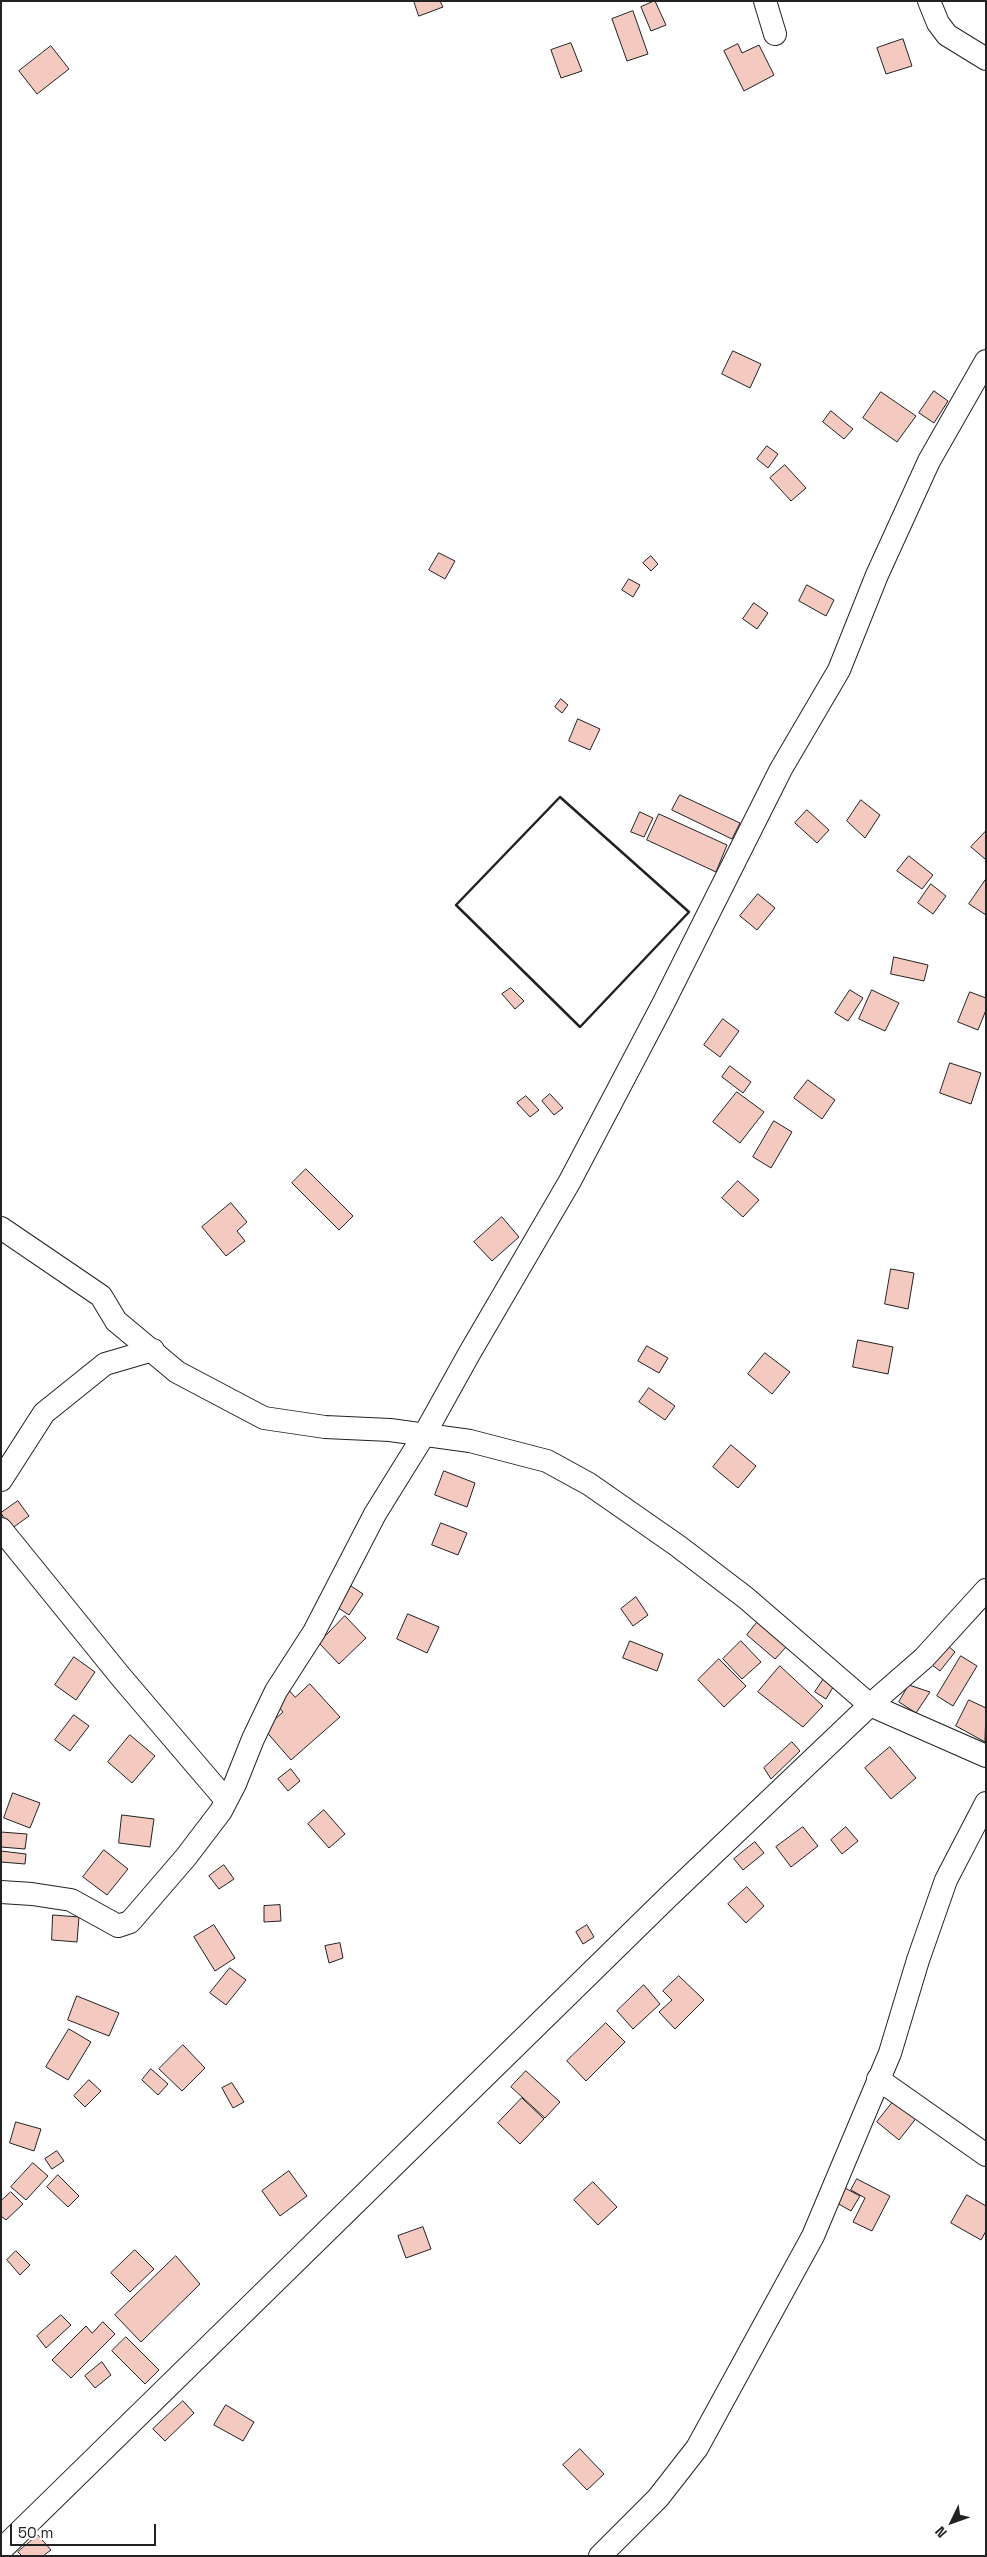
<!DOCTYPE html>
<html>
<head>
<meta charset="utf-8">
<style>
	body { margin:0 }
	#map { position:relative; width:987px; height:2557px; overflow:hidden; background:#fff; font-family:"Space Grotesk",sans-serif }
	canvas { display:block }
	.frame { position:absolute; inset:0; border:2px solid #222; pointer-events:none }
	.north { position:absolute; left:927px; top:2497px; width:50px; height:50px; -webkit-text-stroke:4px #fff; paint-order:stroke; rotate:228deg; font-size:14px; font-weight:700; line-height:20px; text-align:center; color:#222 }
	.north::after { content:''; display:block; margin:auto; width:18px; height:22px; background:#222; clip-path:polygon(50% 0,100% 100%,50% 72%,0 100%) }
	.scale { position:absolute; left:10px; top:2524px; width:146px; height:22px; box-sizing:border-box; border:2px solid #222; border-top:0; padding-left:6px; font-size:15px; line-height:18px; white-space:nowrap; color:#222; -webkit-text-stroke:4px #fff; paint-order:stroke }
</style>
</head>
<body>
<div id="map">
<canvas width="987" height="2557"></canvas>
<div class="frame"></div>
<div class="north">N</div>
<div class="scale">50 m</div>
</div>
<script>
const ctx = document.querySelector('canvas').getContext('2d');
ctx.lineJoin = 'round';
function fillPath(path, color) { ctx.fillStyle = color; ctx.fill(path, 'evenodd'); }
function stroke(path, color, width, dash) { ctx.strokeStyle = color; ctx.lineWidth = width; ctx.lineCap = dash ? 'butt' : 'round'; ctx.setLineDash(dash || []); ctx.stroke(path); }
const building = new Path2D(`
	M414,1H440L443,7L419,16Z
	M655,1L666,25L651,31L641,7Z
	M633,11L648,54L627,61L612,19Z
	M903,39L912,66L886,74L877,48Z
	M571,43L582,71L561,78L551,50Z
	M738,44L742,53L759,45L774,75L744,91L724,51Z
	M51,46L69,69L37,94L19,71Z
	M733,351L761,364L750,388L722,374Z
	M934,391L948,401L934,423L919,413Z
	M881,392L916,416L897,442L863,418Z
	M831,411L853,429L844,439L823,422Z
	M767,446L778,454L768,468L757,459Z
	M785,465L806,488L791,501L770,478Z
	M439,553L455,561L445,579L429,570Z
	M651,556L658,564L651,571L643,563Z
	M629,579L640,585L633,597L622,590Z
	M807,585L834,600L826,616L799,601Z
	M754,603L768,613L757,629L743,619Z
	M561,699L568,705L562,713L555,707Z
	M578,719L600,729L590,750L569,741Z
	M680,795L740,823L732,839L672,810Z
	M861,800L880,815L865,838L847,821Z
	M807,810L829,830L817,843L795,823Z
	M640,812L653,818L644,837L631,832Z
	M659,814L727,845L716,872L647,840Z
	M986,831V858L985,859L971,847Z
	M909,856L933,875L922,889L897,871Z
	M986,879V915L969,904Z
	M931,884L946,896L933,914L918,903Z
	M758,894L775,908L757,930L740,916Z
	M894,957L928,965L924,981L891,974Z
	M511,988L524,1001L515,1009L502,994Z
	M850,990L863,998L848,1021L835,1013Z
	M872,990L899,1003L885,1031L859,1019Z
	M970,992L986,998V1010L978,1030L958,1022Z
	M723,1019L739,1031L720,1057L704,1045Z
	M950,1063L981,1073L971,1104L940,1093Z
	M730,1066L751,1082L743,1093L722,1077Z
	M808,1080L835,1100L822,1119L794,1098Z
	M737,1092L764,1112L740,1143L713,1122Z
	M550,1094L563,1108L554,1115L542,1101Z
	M526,1096L539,1110L530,1117L517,1103Z
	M774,1121L792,1132L771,1168L753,1157Z
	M306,1169L353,1216L339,1230L292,1183Z
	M738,1181L759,1200L743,1217L722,1198Z
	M231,1203L247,1222L237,1231L245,1241L226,1256L202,1227Z
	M502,1217L519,1237L492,1261L474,1242Z
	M891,1269L914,1273L908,1309L885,1304Z
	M858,1340L893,1347L888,1374L853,1367Z
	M647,1346L668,1358L659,1373L638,1361Z
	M765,1353L790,1372L772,1394L748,1374Z
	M649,1388L675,1406L665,1420L639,1402Z
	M731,1445L756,1466L738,1488L713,1467Z
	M444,1471L475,1483L467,1507L435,1495Z
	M18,1501L29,1516L11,1529L1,1513Z
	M441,1523L467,1533L458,1555L432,1545Z
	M351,1586L363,1594L349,1615L337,1607Z
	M636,1597L648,1615L633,1626L621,1609Z
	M408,1614L439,1627L427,1653L397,1639Z
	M345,1616L366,1638L339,1664L319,1643Z
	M759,1620L788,1645L775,1659L747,1635Z
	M630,1641L663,1654L657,1671L623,1658Z
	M741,1641L761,1662L742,1679L723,1659Z
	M947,1645L955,1652L940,1671L931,1664Z
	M961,1656L977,1666L953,1706L937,1696Z
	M74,1657L95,1672L76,1700L55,1685Z
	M719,1659L746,1686L724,1707L698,1680Z
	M780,1666L823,1706L803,1727L758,1692Z
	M825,1677L835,1684L826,1699L815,1692Z
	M310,1684L340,1717L291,1760L264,1729L283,1712L277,1705L287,1688L295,1697Z
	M909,1685L930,1692L916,1713L899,1702Z
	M969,1700L986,1708L985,1742L956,1726Z
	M74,1715L89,1726L70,1751L55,1740Z
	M130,1735L155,1756L132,1783L108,1762Z
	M792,1742L800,1751L771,1779L764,1768Z
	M890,1747L916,1778L891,1799L865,1768Z
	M291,1769L300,1781L288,1791L278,1779Z
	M13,1793L40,1803L30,1828L4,1818Z
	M324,1810L345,1834L329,1848L308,1824Z
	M122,1815L154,1819L150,1847L119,1843Z
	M803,1827L818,1846L791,1867L776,1847Z
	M846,1827L858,1841L842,1854L831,1840Z
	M1,1832L27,1834L25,1849L1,1847Z
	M755,1842L764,1853L743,1870L734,1859Z
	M104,1850L128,1869L107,1895L83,1877Z
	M1,1851L26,1854L25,1864L1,1862Z
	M224,1865L234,1879L219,1889L209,1876Z
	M747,1887L764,1906L746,1923L728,1904Z
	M280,1905L281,1921L264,1922V1906Z
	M53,1915L79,1917L77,1942L52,1940Z
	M214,1925L235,1958L215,1971L194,1937Z
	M587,1925L594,1937L583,1944L576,1932Z
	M340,1943L343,1958L329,1963L325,1946Z
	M230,1968L246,1980L226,2005L210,1993Z
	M679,1976L704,2000L675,2029L659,2012L672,2000L663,1991Z
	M644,1985L660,2004L633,2029L617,2011Z
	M77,1996L119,2013L109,2036L68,2020Z
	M606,2023L625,2042L586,2081L567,2061Z
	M69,2029L91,2042L68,2080L46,2067Z
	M183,2045L205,2068L182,2091L159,2069Z
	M151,2069L168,2084L158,2095L142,2080Z
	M526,2071L560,2102L545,2118L511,2087Z
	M89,2080L101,2091L85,2107L74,2096Z
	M232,2083L244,2102L233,2108L222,2088Z
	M522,2098L544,2119L520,2144L498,2123Z
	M896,2098L918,2116L899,2140L877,2122Z
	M16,2122L41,2129L34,2151L10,2143Z
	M57,2151L64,2161L52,2169L45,2159Z
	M33,2163L48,2176L26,2200L11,2187Z
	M289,2171L307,2196L280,2216L262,2191Z
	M58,2175L79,2196L68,2207L47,2187Z
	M857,2179L890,2196L872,2231L853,2222L865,2198L851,2190Z
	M593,2182L617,2207L598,2225L574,2200Z
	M845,2188L860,2196L851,2211L837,2203Z
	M11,2192L23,2204L6,2220L1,2216V2201Z
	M967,2195L986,2206V2231L981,2240L951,2223Z
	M423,2227L431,2249L406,2258L398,2236Z
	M135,2250L154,2269L130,2292L111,2273Z
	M16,2251L30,2265L20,2275L7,2260Z
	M176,2256L200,2284L141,2342L115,2315Z
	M61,2315L71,2325L46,2348L37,2336Z
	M103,2322L115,2334L71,2378L52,2360L86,2326L92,2333Z
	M126,2337L159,2370L145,2384L112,2351Z
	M102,2362L111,2375L95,2388L85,2376Z
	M183,2401L194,2413L165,2441L153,2429Z
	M226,2405L254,2422L243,2441L214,2425Z
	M580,2449L604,2474L587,2490L563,2465Z
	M38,2535L51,2550L43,2556H22L18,2552Z`);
fillPath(building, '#f3c9c0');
stroke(building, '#222', 1);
const minor = new Path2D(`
	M765,1L775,34
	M929,1L938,23L947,35L986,59
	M1,1228L101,1296L116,1321L177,1372L264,1418L325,1427L390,1430L470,1441L547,1461L589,1484L678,1546L746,1598L870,1705L986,1756
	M1,1480L44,1413L105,1364L153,1350
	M1,1529L121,1677L226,1800
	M1,1892L32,1894L71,1900L118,1926L130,1922L186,1857L221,1811L235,1784L253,1739L276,1691L314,1632L375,1514L424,1435L469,1354L570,1181L662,1006L781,769L839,670L877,575L929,461L986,361
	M878,2079L986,2155
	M1,2550L668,1897L870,1705L924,1658L986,1590
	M600,2556L658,2498L697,2448L813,2236L890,2053L918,1960L946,1880L986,1803`);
stroke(minor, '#222', 24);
stroke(minor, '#fff', 22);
stroke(new Path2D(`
	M560,797L689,912L580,1027L456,905Z`), '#222', 2.5);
</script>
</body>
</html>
